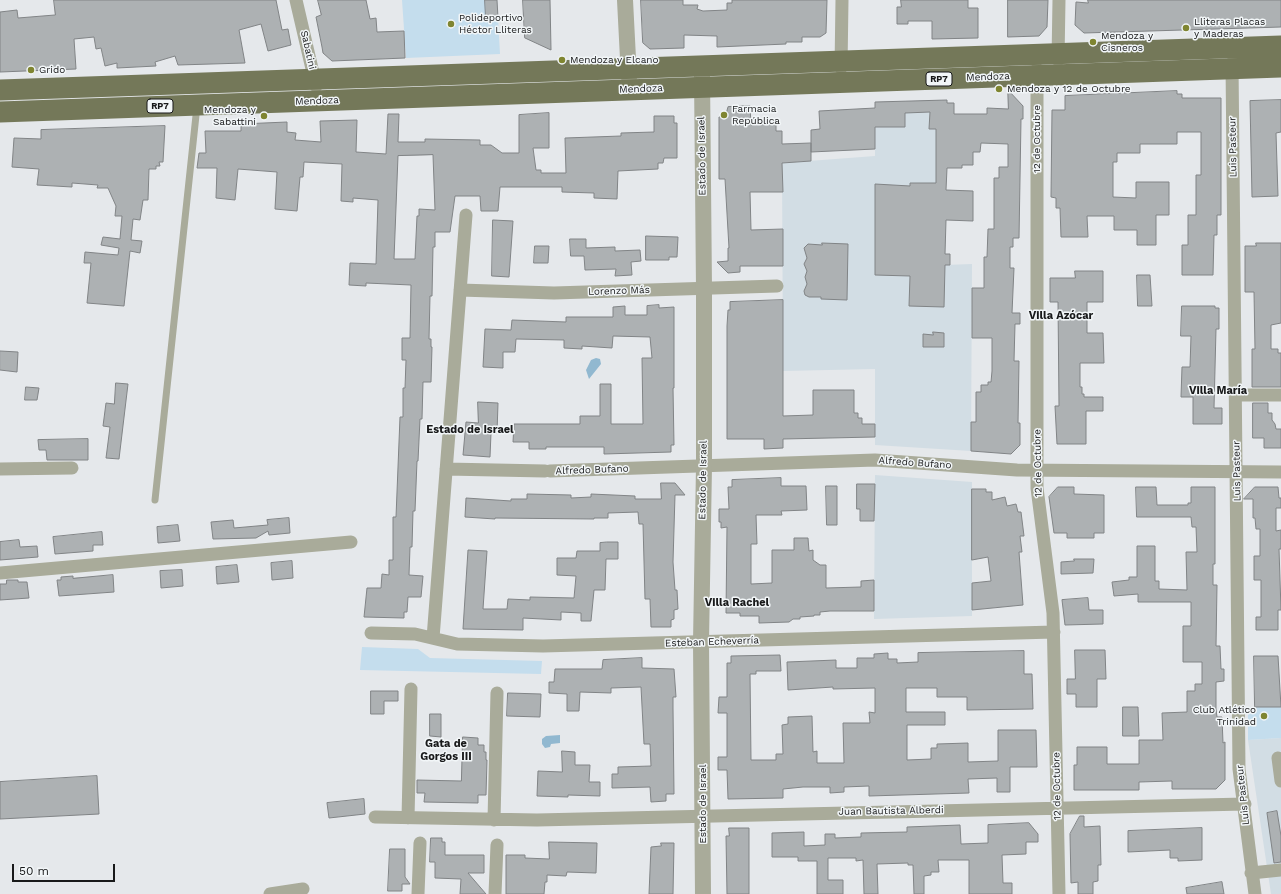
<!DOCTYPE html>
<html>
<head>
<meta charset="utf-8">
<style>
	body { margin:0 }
	#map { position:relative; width:1281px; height:894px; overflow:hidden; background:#e5e8eb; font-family:"Work Sans",sans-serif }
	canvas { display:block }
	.scale { position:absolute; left:12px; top:864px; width:103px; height:18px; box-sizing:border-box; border:2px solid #18191a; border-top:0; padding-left:5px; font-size:12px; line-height:14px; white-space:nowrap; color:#18191a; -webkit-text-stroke:3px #f2f6f8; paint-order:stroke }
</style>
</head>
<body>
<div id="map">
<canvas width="1281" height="894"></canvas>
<div class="scale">50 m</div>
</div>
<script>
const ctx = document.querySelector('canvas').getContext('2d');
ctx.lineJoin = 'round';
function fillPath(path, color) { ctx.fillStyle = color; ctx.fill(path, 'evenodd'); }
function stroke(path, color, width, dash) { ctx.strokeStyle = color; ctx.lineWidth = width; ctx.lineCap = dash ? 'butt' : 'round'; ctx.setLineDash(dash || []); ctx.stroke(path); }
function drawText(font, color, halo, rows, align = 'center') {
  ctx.font = font + ' "Work Sans",sans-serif'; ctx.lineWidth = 3; ctx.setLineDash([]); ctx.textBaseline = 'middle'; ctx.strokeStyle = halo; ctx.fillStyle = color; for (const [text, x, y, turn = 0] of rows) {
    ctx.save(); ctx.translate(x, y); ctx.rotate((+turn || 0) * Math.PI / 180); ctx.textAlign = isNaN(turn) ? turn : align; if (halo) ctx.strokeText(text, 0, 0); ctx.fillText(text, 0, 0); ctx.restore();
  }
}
fillPath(new Path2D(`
	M947,100L945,265L972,264L971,451L875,445V369L783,371L782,163L875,156V102Z
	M875,475L972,482V616L874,619Z
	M1281,738V894H1271L1248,740Z`), '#d2dde4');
fillPath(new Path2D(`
	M402,0H497L500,54L406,58Z
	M362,647L418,649L430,658L542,661L541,674L360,670Z
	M1248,707H1281V738L1248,740Z`), '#c4dded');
fillPath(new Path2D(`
	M596,358L600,359L601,364L589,379L586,370L591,360Z
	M560,735V743L551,744L550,747L545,748L542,744V739L546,736Z`), '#91b8d0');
const building = new Path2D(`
	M54,0H276L282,30L288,29L291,45L268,51L261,24L239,30L245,63L178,65L175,56L155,62L156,66L117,68V63L105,66L101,48L96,49L94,37L74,39L76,69L0,72V12L17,10L18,18L55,15Z
	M318,0H366L370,19L376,18L377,32L404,31L405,58L332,61L323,53L322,47L316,17L321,15Z
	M485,0H497L498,18H486Z
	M523,0H550L551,50L525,38Z
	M641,0H683V5H698L697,9L703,11L727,10V3H732V0H827L826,33L820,37H802V42H786V44L717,47V36L684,35V48L650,49L643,43Z
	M901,0H968V8H978V38L932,39V21H908V24H897V7H901Z
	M1008,0H1048L1047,27L1039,36L1008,37Z
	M1088,0H1281V27L1084,33L1075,25L1076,2L1088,3Z
	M1008,90L1023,106V119H1021L1019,238H1013V247H1010V268H1014L1012,313H1020V324H1015L1014,361H1019L1018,423H1020V445L1011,454L971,451V422H976V392H981V385H988V382H991L992,371V338H972V288H984V257H987L988,229H994V178H999V167H1008V144L981,143L980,152H973V165H962V168H947L946,190L973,191V221L946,220L945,254H950V265H945L944,307L909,306L910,276L875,275V184L910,186V183H936V129H929L930,112L905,113V127H875V149L811,152V130L820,129L819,111L875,108V102L947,100V103H954V114H987V108L1008,109Z
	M1177,91V94H1182V98H1221V215H1217V235H1214L1213,275H1182V245H1188V215H1196V175H1201V132H1177V144H1140V153H1117V162H1113V197L1136,198V182H1169V215H1156V245H1137V230H1114V216H1087L1088,237H1061L1060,208H1056V198L1051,197L1052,110H1065V96Z
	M1281,100V132L1276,133L1278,196L1252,197L1250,101Z
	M750,106L751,125L776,124V131H782V144L811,143V161L782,163L783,192H750L751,230L783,229V266H740V272L728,273L717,262L728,261V248H729L725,179H719V117L726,114L728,107Z
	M549,113V148H533L536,170H541V173H566L565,138L621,136V133L654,132V116H674V123H677V158H664L663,163H658V169L618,171L617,199L594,198V193L562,192V187H500L498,211H481L480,196H455L450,232H435V247H433L432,296H430L429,339H431V347H432L431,382H423L422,419H420L418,461H417L415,511H413L412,547H410L409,575L423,576L421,597H408L407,612H404V618L364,617L367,588H381L382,574L389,575V560H393V517H396L400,417H403V388H405L406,360H402V338H410L411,285L366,283V286L349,285L350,263L376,264L378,200L353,198V202L341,201L342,164L304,162L303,177H300L297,211L275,209L277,172L238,169L235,200L216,198L217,168H197L199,153H206L205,131H241V124L287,122V132L296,133L295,140L321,142L320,121L357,120L356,152L386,154L388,114H399L398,142H425V139L480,140V145H491L502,153H519V115ZM433,155L435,210L419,209V216H417L415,259H394L398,156Z
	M165,126L163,162H159L160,166H156V169H149L148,200H143L140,220L133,219L131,240L142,241L140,253L130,251L124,306L87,303L91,263H84L85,252L118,255L119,248L101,245L103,237L120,239L122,216H115L116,206L108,188H97L98,185L72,183V187L37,185L39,169L12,167L14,138L41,139V130Z
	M493,220L513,221L509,277L492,276Z
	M646,236L678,237L677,257H669V260H646Z
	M570,239H586V248L615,247V251L640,250L641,261L631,262L632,275L615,276L616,269L585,270L584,256H571Z
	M822,243L848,244L847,300L821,299V297H809L805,295L804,291L807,284L805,277L807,271L804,264L807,258L804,248L808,244L822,245Z
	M1256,243H1281V323L1271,325V349H1278V353H1281V387H1252V349H1255L1254,292H1245V246H1256Z
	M535,246H549L548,263H534Z
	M1075,271H1103V302H1087V333H1103L1104,363H1080V387H1082V394H1084V397H1103V411H1086V444H1057L1055,406H1059L1058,302H1050V278H1075Z
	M1137,275H1150L1152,306H1138Z
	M783,300V416L813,415V390H854V413H858V418H862V424H875V437L783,439V448L764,449V439H727V326L728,310H730V302Z
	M659,305V308L674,307V388H673L674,445H671V452L604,454V447H546V449H529V442H513L514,424H580V416H600V384H611V424H643L642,358H652L650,337L613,336L612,348L582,346V349L564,348V340L516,339L515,352H503V368L483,367L485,329L511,330L512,320L566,322V317H613V307L625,306V315H647V306Z
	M1182,306H1215V308H1219V329H1216L1214,408H1222V424H1193V397H1181L1182,367H1190L1191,336H1181Z
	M933,332L944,333V347H923V334L933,335Z
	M0,351L18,352L17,372L0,370Z
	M116,383L128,384L119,459L106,458L110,427L103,426L106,403L114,404Z
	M26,387L39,388L37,400H25Z
	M478,402L498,403L497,433H491L490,457L463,455L466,422L478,423Z
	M1253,403H1268V413H1272V420L1275,424L1276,429H1281V448H1264V438H1253Z
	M88,439V460H47L46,450H39L38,440Z
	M781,478V486H806L807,510L781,511L782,515H756L757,544H751V584L772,583V550H794V538H808L809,551L813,550V560L820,565H826V588L861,587V581L874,580V611H830L820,612V615H814V616L800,617V619H793L789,622L759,623V616H740V613H726L727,527L721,528V522H719V509H729L728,487H732V480Z
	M661,483H675L685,495H675L673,562L675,590H677L678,609L674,610V619L671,620V627H651L650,599H645L643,524H639L638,512L608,513V518H594V519L495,518V519L465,517L466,498L511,501V499H527V494L571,495V498L591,497V494L635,496V499H661Z
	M857,484H875L874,521H860V509H857Z
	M826,486H837V525H827Z
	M1058,487H1074V494L1104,495V533H1094V538H1067V533H1054L1049,497Z
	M1136,487H1156L1157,505H1188V503H1191V487H1215V564H1213V585H1217L1216,646H1220L1221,669H1224V681L1216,682V709L1217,717H1222L1223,743L1225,742V780L1216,789H1172V781L1139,782V790H1074V765H1077V747H1107V764H1139V740H1163L1162,713L1187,712V691H1195V684H1202V662H1183V626H1191V602H1138V594L1114,596L1112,582L1129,580V577H1137V546H1155V581H1159V589L1187,590L1186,552H1197L1196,527H1192L1191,517H1137Z
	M1255,487H1278L1279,498H1281V508H1276V531L1281,530V549H1279L1281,610H1278V630H1256V617H1261V580H1254V556H1260V529H1256L1255,518H1253V499H1244Z
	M972,489H986V492H992V500L1005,497L1007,506L1016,504L1018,512H1021L1024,536H1020L1022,552H1019L1023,605L972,610V583L991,581L988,557L972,560Z
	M289,518L290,533L269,535L268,531L256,538L213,539L211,522L233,520L234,528L268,525L267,520Z
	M178,525L180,541L158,543L157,527Z
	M102,532L103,545H93V551L55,554L53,537Z
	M19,540L20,547L37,546L38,557L0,560V542Z
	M607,542H618V559H606L605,590H594L591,621H581V613L561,612V620L523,618V630L463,629L468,550L487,551L483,609H507L508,599L530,600V597L574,598L576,576L557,575V558H576L577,551H600V543Z
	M1074,559H1094L1093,573L1061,574V562L1074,561Z
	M292,561L293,578L272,580L271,563Z
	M237,565L239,582L217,584L216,567Z
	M182,570L183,586L161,588L160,571Z
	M113,575L114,592L59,596L57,580H61V577L73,576V578Z
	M7,580H18V582H27L29,598L0,600V584H6Z
	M1088,598L1089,610H1103V624L1065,625L1062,600Z
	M1075,650H1105L1106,679H1097V707H1076V694H1067V679H1075Z
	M1024,651V674H1032L1033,709L967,710V697H937V688H906V712H945V725H907V760L931,759V748H937V744L968,743V762L998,761V730H1036L1037,767H1010V792H997V778L968,779L969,793L869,796V786L844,787V792L830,793V787H803L783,789V798L728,799L727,770H718V757H727V713H718L719,697H727V663H731V656L780,655L781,671H756V674H750L751,760H776V754H783L782,725L788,724V717L812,716L813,752L817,751V763H844L843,723H870L869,712L875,713V688L833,689V687L788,690L787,662L836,660V668H857V658H874V654L888,653V659H897V663L918,662V653Z
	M1254,656H1278L1281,707H1255Z
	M642,658V668L674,669L676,697H673V708L674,794H666V801L651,802L650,787L612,788V774H618V767L651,766L650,744H644L641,687L611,688V693L580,692L579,711H567V694L549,693V682H554L555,669H602L603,660Z
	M371,691H398V701H384V714H371Z
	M508,693L541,694L540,717L507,716Z
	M1123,707H1138L1139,736H1123Z
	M430,714H441V737L430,736Z
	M463,737L478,738V745H484V752H486V760H487L486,795H478V803L424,802L425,793H417V780L461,781Z
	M562,751L575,752V765H590L589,782H600V796L568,795V797L537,796L538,771L562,772Z
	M97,776L99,814L0,819V782Z
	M364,799L365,814L329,818L327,803Z
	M1277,811L1281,836V862L1274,863L1267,813Z
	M1080,816H1084V827L1100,826L1101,865H1098V881L1093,882V894H1078V882L1071,883L1070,834Z
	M1029,823L1038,834V842H1026V854L1002,855L1003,883H1012V894H969V860H938L939,872H931V875L924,876V894H914L913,865H908V863L877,864L878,894H864L863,860L856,861V858H828V880H843V894H817V861H798V857H772V833L804,832V846L825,845V834H835V838L861,837V833L907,832V827L960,825L961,844L988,843V825Z
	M729,828H749V894H727L726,836H729Z
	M1202,828V860L1178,861V858H1170V850L1128,852V831Z
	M431,838H442V842H445V855H484V873H468L486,894H460L461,879L435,878V862H430Z
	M549,842L597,843L596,873L567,872L566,876L547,875V882H545L544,894H506V855H525V858L549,859Z
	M661,843H674L673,894H649L651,847L661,846Z
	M390,849H405V877L410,884H402V891H388Z
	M1222,882L1224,894H1187L1186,888Z`);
fillPath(building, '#adb1b3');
stroke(building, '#818486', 1);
stroke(new Path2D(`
	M155,500L197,106`), '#a9ab9a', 7);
stroke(new Path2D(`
	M296,0L316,86
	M1058,60L1059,0
	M1232,63L1239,769L1255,894
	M841,68L842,0
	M1037,69V488L1053,613L1059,894
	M460,290L554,293L777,286
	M1236,395H1281
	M0,469L72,468
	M446,469L545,471
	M550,471L875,460L1017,470L1281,472
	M0,573L351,542
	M371,633L415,634L457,644L543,646L1054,632
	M433,638L466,215
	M1278,758L1281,781
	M375,817L537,820L1245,804
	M408,818L411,689
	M494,820L497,693
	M1251,873L1281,870
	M270,894L303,889
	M418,894L420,843
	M495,894L497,845`), '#a9ab9a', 13);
stroke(new Path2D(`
	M625,0L629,78
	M702,76L704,289V466L701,642L703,894`), '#a9ab9a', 16);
stroke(new Path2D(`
	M0,90L1281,46
	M0,112L1281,67`), '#747859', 21);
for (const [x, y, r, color] of [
	[451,24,4,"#7f8531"],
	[1186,28,4,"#7f8531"],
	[1093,42,4,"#7f8531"],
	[562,60,4,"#7f8531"],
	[31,70,4,"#7f8531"],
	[999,89,4,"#7f8531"],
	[724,115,4,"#7f8531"],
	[264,116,4,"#7f8531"],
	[1264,716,4,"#7f8531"]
]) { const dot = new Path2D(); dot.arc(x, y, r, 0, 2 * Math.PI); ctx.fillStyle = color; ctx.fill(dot); stroke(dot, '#f2f6f8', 1.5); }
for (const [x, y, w] of [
	[939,79,26],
	[160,106,26]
]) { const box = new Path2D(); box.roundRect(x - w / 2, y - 7, w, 14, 3); ctx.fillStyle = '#f2f6f8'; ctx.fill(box); stroke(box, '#18191a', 1); }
drawText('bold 9px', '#18191a', null, [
	["RP7",939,79],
	["RP7",160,106]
]);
drawText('10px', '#18191a', '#f2f6f8', [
	["Polideportivo",459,18],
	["Héctor Lliteras",459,30],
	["Lliteras Placas",1194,22],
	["y Maderas",1194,34],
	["Mendoza y",1101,36],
	["Cisneros",1101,48],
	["Mendoza y Elcano",570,60],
	["Grido",39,70],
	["Mendoza y 12 de Octubre",1007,89],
	["Farmacia",732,109],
	["República",732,121],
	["Mendoza y",256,110,"right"],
	["Sabattini",256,122,"right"],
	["Club Atlético",1256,710,"right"],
	["Trinidad",1256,722,"right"]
], 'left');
drawText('10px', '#18191a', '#f2f6f8', [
	["Sabatini",308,50,77],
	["Mendoza",988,77,-2],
	["Mendoza",641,89,-2],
	["Mendoza",317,101,-2],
	["12 de Octubre",1037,139,-90],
	["Luis Pasteur",1233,147,-91],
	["Estado de Israel",702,156,-91],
	["Lorenzo Más",619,291,-2],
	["Alfredo Bufano",915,463,4],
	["12 de Octubre",1038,463,-91],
	["Alfredo Bufano",592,470,-2],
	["Luis Pasteur",1237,471,-91],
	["Estado de Israel",703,480,-89],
	["Esteban Echeverría",712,642,-2],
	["12 de Octubre",1057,786,-91],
	["Luis Pasteur",1243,795,-96],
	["Estado de Israel",703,804,-90],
	["Juan Bautista Alberdi",891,811,-1]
]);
drawText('bold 11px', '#18191a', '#f2f6f8', [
	["Villa Azócar",1061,316],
	["Villa María",1218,391],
	["Estado de Israel",470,430],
	["Villa Rachel",737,603],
	["Gata de",446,744],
	["Gorgos III",446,757]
]);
</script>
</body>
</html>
